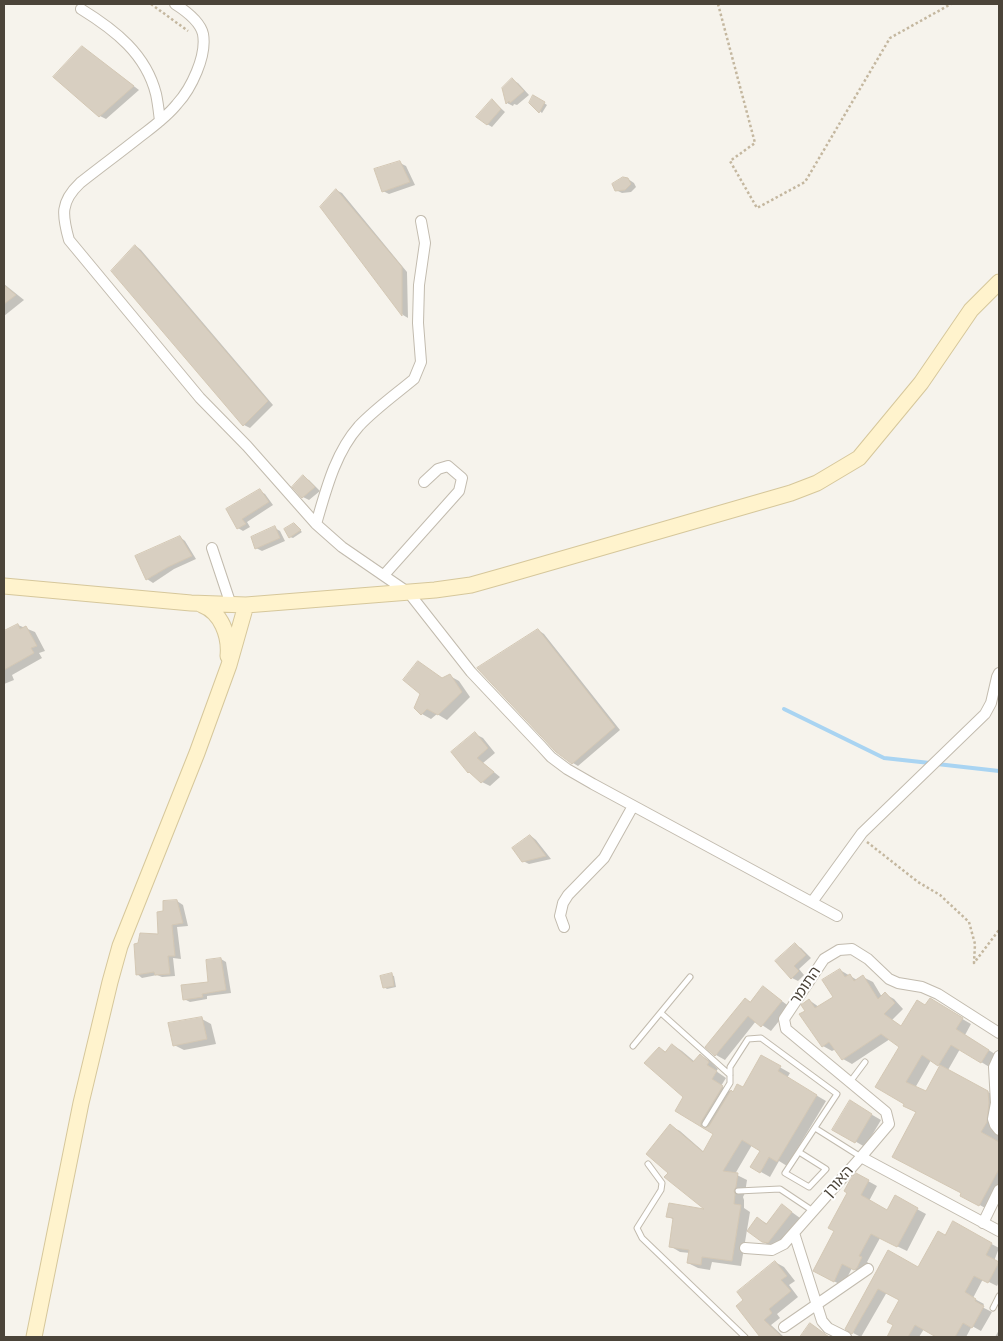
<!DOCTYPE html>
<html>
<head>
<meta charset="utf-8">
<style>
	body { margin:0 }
	#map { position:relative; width:1003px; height:1341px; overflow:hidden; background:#f6f3ec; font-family:"Sofia Sans Condensed",sans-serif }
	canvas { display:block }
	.frame { position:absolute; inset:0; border:5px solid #4b4439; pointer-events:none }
</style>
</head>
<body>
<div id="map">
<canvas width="1003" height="1341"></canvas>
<div class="frame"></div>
</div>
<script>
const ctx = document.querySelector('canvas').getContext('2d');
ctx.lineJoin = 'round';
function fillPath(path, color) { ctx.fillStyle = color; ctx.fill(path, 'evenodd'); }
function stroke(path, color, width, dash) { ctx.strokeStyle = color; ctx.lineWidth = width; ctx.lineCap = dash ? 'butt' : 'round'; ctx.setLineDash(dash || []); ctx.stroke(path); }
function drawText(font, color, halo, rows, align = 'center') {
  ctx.font = font + ' "Sofia Sans Condensed","Noto Sans Hebrew",sans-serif'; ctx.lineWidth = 4; ctx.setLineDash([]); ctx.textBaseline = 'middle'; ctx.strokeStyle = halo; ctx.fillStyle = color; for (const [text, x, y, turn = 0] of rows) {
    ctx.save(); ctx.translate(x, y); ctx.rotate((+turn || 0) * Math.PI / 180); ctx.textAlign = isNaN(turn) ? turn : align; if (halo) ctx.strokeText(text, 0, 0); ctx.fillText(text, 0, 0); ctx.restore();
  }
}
fillPath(new Path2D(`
	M82,47L139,90L106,119L100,116Z
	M512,80L518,83L529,95L517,105L514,104L513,106L507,103L504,89Z
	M534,96L547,105L542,113L530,103Z
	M492,100L505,112L492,127L487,124Z
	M400,163L406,166L415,185L389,194L383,191Z
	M628,179L634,183L636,187L631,192L622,193L616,190Z
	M336,190L342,193L407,272L408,318L403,315L321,207Z
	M136,246L141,250L273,405L250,428L244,425Z
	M4,284L24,300L4,316Z
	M303,477L309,480L320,491L309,500L303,497L294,487Z
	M260,491L265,494L273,505L247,522L250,527L243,531L238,528L227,509Z
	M296,526L302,532L293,538L290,537Z
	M275,528L280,531L285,541L262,551L256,548Z
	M180,537L185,541L196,559L174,569L153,583L147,579Z
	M18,625L35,632L45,651L39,653L42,658L12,675L14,680L4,684V659L5,658L4,655V632Z
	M538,630L544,634L620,730L578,766L573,763Z
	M450,676L459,681L470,697L447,720L437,714L431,719L422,714L443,679Z
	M475,734L483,738L495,753L483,763L500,777L490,786L482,782L453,752Z
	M531,836L536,840L551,859L529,864L523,861Z
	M177,901L183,905L188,926L177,927L181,959L173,958L175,976L162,977L157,975L142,978L137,974L159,935L164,912Z
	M795,945L801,948L811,958L799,969L804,975L798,981L792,978Z
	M221,959L226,962L231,993L207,996V999L190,1002L184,999L210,983Z
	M840,970L857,980L863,977L873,982L882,997L885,994L894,999L903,1009L892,1020L902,1027L926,1007L930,1000L971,1024L965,1035L998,1056L991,1068L960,1049L948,1070L997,1097L995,1127L999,1136V1191L989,1210L961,1195L963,1193L917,1113L905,1106L900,1046L890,1039L852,1064L843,1059L836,1049L832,1051L823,1046L807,1011L809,1000L819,1007L835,997ZM931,1060L941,1066L927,1093L915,1088Z
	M391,975L394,976L396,987L387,989L384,987Z
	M764,988L790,1007L771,1031L756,1021L725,1060L716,1055L751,1003Z
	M202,1019L211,1024L216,1044L184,1050L174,1045Z
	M673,1045L682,1051L695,1062L700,1055L710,1061L718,1069L716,1071L726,1078L721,1086L734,1093L743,1089L762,1057L790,1073L787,1078L826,1101L787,1166L779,1161L770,1177L752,1167L761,1151L752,1145L735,1174L747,1180L745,1193L743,1197L744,1200V1208L750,1212L741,1266L712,1262L710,1270L698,1268L688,1263L690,1253L680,1252L670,1246L674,1220L668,1216L708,1211L669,1173L670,1126L680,1131L704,1152L715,1134L676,1111L685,1097L659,1048L666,1052Z
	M850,1102L881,1120L865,1147L834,1129Z
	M868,1181L877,1186L869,1201L888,1211L895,1197L926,1214L907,1251L880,1238L867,1262L870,1264L866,1273L864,1274L852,1268L843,1286L815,1271Z
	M782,1205L800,1218L777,1247H772L762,1241L758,1219L768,1224Z
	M953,1223L999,1248L994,1261L999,1264V1282L997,1286L983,1279L973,1298L984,1304L982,1307L992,1312L981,1331L972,1326L966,1337H938L924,1329L919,1337H889L895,1325L900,1300L887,1292L861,1337L853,1333L889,1252L918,1269L945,1237Z
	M775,1262L784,1267L795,1281L789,1285L798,1297L777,1314L780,1318L771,1325L784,1337H761L737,1306L745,1300Z
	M999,1330V1337H995Z`), '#0003');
stroke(new Path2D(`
	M784,709L884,758L930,763
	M937,764L999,771`), '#a9d4f2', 4);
const building = new Path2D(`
	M82,46L134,86L99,117L53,77Z
	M512,78L524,91L510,103L509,101L506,104L502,88Z
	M533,95L545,102L539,113L529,103Z
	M492,99L501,109L487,125L476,117Z
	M400,161L410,182L382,192L374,169Z
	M623,177L628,178L631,184L625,190L615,191L612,184Z
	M336,189L402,267V316L320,207Z
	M135,245L268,401L243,426L111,271Z
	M4,285L16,295L4,304Z
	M303,475L315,487L302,498L292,487Z
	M260,489L269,502L242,519L246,524L237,529L226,509Z
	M294,523L301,530L289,538L284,529Z
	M275,526L280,538L255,549L251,537Z
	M180,536L192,556L168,567L146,580L135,556Z
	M18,624L20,629L26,626L37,646L31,648L34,653L4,670V631Z
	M538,629L615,727L572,764L556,752L477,668Z
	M418,661L442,678L450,674L462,692L438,715L427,709L421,715L414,708L420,694L403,680Z
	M475,732L488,748L477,758L494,772L481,783L469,772L468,773L451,752Z
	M530,835L546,856L522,862L512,848Z
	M177,900L183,923L172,925L175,956H168L170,974L155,975L154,972L136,975L134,944L138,943L140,933L158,934L157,912L163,911V901Z
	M795,943L806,955L794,966L799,971L791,979L775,961Z
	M221,958L226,990L202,994L203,997L183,1000L181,985L208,982L206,960Z
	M840,969L845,977L850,974L854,981L863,975L878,999L885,992L895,1003L884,1014L901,1026L917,1000L925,1005L930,998L963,1018L956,1029L989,1050L981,1063L951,1045L938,1066L922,1055L906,1082L926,1091L940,1065L988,1091L989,1103L987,1122L981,1132L999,1142V1169L979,1206L960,1196L961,1193L892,1157L916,1112L903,1106L904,1104L875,1087L899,1047L881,1034L842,1060L829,1042L822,1047L799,1014L805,1011L801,1005L809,999L815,1008L833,997L822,980Z
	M392,973L394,986L383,988L380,976Z
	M763,986L782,1001L761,1027L748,1016L715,1056L705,1047L745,998L750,1002Z
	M202,1017L207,1039L173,1046L168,1023Z
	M672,1044L693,1062L700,1054L709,1062L707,1065L717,1071L712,1079L723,1086L701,1122V1126L703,1128L709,1126L731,1090L733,1092L737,1084L743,1087L761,1055L781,1066L778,1071L817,1095L777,1162L769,1157L760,1173L750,1167L760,1151L742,1140L723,1171L738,1173L736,1187L734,1191L735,1194L734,1204L741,1205L732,1261L702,1257L701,1265L687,1263L689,1250L669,1247L673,1218L666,1217L669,1203L704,1209L664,1177L668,1173L646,1154L670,1124L703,1152L713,1134L675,1111L683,1097L644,1063L659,1047L665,1052Z
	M850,1100L872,1114L855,1143L832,1130Z
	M856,1173L869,1180L861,1195L887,1210L895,1195L918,1208L897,1247L871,1234L859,1256L862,1257L857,1268L854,1270L842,1264L834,1282L813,1271L834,1231L828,1228L847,1193L844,1191L850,1180Z
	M782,1204L792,1212L768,1243L762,1242L747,1231L757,1217L766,1224Z
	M953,1221L992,1243L986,1255L999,1262L988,1283L974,1276L965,1292L976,1299L975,1301L984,1306L972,1328L963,1323L955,1337H936L915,1325L908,1337H887L893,1325L887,1322L899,1300L878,1289L852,1334L845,1329L888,1250L918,1267L938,1231L945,1235Z
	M775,1261L787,1276L781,1280L791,1291L769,1309L772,1313L764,1320L782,1337H760L736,1306L743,1300L737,1292Z
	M810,1323L825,1334L829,1337H800Z`);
fillPath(building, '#d8cfc1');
stroke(building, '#d3c7b4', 1);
const lane = new Path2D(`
	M661,1013L730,1075
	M633,1046L690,977
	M850,1082L865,1062
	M705,1124L730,1083V1067L748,1039L761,1038L837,1094L785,1173L809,1187L826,1169L799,1152
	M815,1128L861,1157
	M648,1164L662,1183L661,1190L637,1228L642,1238L745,1337
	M738,1191L780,1189L813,1211
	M993,1308L999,1296`);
const street = new Path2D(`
	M175,4C186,11 200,21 203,34C207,56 191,89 177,104C166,118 151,128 137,139C118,154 99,168 80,183C60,202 62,215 69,240L200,398L247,446L316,524L342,547L409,593L471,672L541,746L551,757L567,769L593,784L837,916
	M81,9C115,30 146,54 156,94C158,103 159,113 160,121
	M316,524C326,490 335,453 359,426C375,409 396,394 414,379L421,362L418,323L419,285L425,243L421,221
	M212,548L231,605
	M384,575L459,491L462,478L448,466L438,469L424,482
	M812,902L862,833L985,714L991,703L997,677L999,673
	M564,927L560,916L563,903L568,895L604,858L633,806
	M999,1056L994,1067L996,1103L993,1119L995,1125L999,1130
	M861,1157L889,1124L886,1112L786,1029L784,1019L824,959L839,950L852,949L868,959L889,979L898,983L922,987L938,994L999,1033
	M983,1223L999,1190
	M794,1233L822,1321L828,1328L846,1337
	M745,1248L772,1250L784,1244L861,1157L999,1231
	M784,1327L868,1269`);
const secondary = new Path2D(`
	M4,586L191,603L246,605L435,590L471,585L503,576L791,493L817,483L859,458L921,383L971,310L999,282
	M202,605C221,612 230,636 228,656
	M34,1337L81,1103L110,982L120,946L197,753L229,665L246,605`);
stroke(lane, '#c2bbae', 7);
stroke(street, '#c2bbae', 12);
stroke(secondary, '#d6c79b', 17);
stroke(new Path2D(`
	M151,4L188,31
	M718,4L755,143L730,161L757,208L805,182L890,38L951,4
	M867,842L918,882L940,895L969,922L975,944L974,963L999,930`), '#c4b79f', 2.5, [2.5, 2.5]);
stroke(lane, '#fff', 5);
stroke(street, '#fff', 10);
stroke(secondary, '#fff3cd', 15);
drawText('15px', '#4b4439', '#fff', [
	["התומר",806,986,-56],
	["האורן",839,1182,-48]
]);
</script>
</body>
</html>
